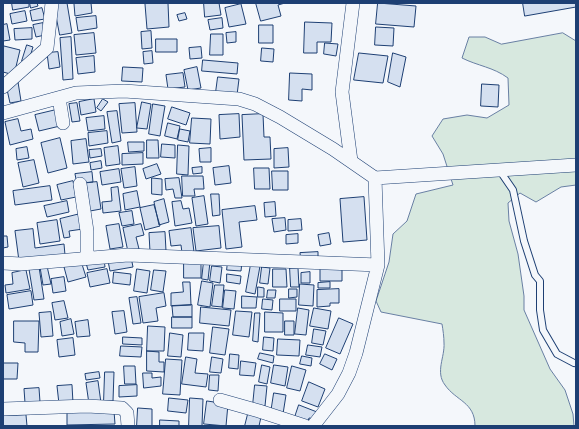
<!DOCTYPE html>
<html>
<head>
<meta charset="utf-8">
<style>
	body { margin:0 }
	#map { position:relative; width:579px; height:429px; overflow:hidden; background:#f4f7fb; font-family:"Alegreya Sans",sans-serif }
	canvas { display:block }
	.frame { position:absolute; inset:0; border:4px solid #1d3f73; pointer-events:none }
</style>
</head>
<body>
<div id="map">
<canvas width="579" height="429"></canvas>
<div class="frame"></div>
</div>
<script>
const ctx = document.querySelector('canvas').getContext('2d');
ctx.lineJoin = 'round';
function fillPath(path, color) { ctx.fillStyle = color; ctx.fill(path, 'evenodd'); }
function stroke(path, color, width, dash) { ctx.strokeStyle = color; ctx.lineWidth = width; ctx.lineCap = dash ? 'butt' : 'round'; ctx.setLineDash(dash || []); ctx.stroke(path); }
const green = new Path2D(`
	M563,33L576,41V185L561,187L536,202L520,193L508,203L509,221L518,254L524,296V310L550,369L565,390L573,414L574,426H475C475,402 456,401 445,385C435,372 445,357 444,343C444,337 443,330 442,324L381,312L376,301L389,262L393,234L407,221L416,194L453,185L443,154L432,136L443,119L467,115L487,118L509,105L508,78C493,67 478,66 462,58L469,37H485L501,44Z`);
fillPath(green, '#d7e8df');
stroke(green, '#687fa3', 1);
const building = new Path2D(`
	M12,3H29V7L13,10Z
	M30,3H37L38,6L31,8Z
	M54,3H67L72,33L60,35Z
	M91,3L92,13L75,16L74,4Z
	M168,3L169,27L147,29L145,4Z
	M204,3H219L221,15L205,17Z
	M256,3H285L278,5L281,16L261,21Z
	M378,3L416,6L414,27L376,24Z
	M523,3H576V7L525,16Z
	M241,4L246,24L229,27L225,8Z
	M42,8L45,19L32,21L30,11Z
	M25,11L27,21L12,24L10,14Z
	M185,13L187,19L179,21L177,15Z
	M96,16L97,28L78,31L76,18Z
	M222,18L223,28L210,30L208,20Z
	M305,22L332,23L331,42H317V53H304Z
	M43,23L45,35L36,37L33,25Z
	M7,24L10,40L3,41V25Z
	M259,25H273V43H259Z
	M376,27L394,28L393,46L375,45Z
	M32,28V39L15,40L14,29Z
	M151,31L152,48L142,49L141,32Z
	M236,32V42L227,43L226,33Z
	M94,33L96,53L76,55L74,35Z
	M211,34H223V55H210Z
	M71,37L73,79L63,80L60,38Z
	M156,39H177V52H156Z
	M325,43L338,44L336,56L324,54Z
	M27,45L33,47L28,63L22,61Z
	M4,46L20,50L14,75L3,72Z
	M201,47L202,58L190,59L189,48Z
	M262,48L274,49L273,62L261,61Z
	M152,51L153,63L144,64L143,52Z
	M58,52L60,67L49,69L47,53Z
	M359,53L388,56L383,83L354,80Z
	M393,53L406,57L400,87L388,82Z
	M94,56L95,72L78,74L76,58Z
	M203,60L238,63L237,74L202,71Z
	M123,67L143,68L142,82L122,81Z
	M197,67L201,88L188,90L184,70Z
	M183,73L185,87L168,89L166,75Z
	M290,73L312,74V90L302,89V101L289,100Z
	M218,77L239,79L237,95L216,92Z
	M18,82L21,101L10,103L6,85Z
	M482,84L499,85L498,107L481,106Z
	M94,99L96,112L81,115L79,102Z
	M103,99L108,102L101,111L97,108Z
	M142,102L151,104L147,129L137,128Z
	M77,103L80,121L72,122L69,104Z
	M135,103L137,132L122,133L119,104Z
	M153,104L165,106L160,136L149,134Z
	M172,107L190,113L186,125L168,119Z
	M56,110L60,126L39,131L35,115Z
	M117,111L121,141L112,143L107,112Z
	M239,114L240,137L220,139L219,115Z
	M263,114L264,137H270L271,159L244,160L242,115Z
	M104,116L105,129L88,131L86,118Z
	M192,118L211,119L210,144L190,143Z
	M18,119L21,131L31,129L33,139L10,145L5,122Z
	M168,123L180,126L177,139L165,136Z
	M180,129L190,131L188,142L178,140Z
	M107,131L108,143L89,146L88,133Z
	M60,138L67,168L48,173L41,143Z
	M86,139L89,162L73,164L71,141Z
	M147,140H158L159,158H147Z
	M128,142H144V151L129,152Z
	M162,144L175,145V158L161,157Z
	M178,145L189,146L188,175L177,174Z
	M118,146L120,164L106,166L104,148Z
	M27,147L29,158L17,160L16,149Z
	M211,148V162H200L199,149Z
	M288,148L289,167L274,168V149Z
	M101,149L102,156L90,158L89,150Z
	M143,153V164L122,165V154Z
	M34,160L39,183L23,187L18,163Z
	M101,161L102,168L91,170L90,163Z
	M157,164L161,174L146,179L143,169Z
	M229,166L231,183L215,185L213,168Z
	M135,167L137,186L124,188L121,169Z
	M202,167V173L193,174L192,168Z
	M254,168H269L270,189H255Z
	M119,169L121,182L102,185L100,172Z
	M272,171H288V190H273Z
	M92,172L93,182L77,184L75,174Z
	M182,176H203L204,189H194L195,196H183Z
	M152,178L162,179V195L152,194Z
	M179,178L182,198H175L173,189L166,190L165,179Z
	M73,181L76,197L61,200L57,185Z
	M97,182L101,209L90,211L86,183Z
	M50,186L52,200L15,205L13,191Z
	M118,187L121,211L103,213L102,202L112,201L111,188Z
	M137,191L140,207L125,210L123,194Z
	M211,194H219L220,215L213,216Z
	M204,196L208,224L196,226L192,198Z
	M364,197L367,240L343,242L340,199Z
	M164,199L169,222L159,225L154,202Z
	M67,201L69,212L47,217L44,206Z
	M181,201L183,209L189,208L192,223L175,226L172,202Z
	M275,202L276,216L265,217L264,203Z
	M154,205L160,226L145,230L140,208Z
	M255,206L257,220L239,222L242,247L226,249L222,210Z
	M132,211L134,224L122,226L119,213Z
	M80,214L83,229L69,231L70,237L64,238L60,219Z
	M285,218L286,230L274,232L272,219Z
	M301,219L302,230L288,231V220Z
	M57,220L60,241L40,244L37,223Z
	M119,224L123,247L110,249L106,226Z
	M141,224L144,235L136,237L139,249L128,252L123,228Z
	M219,226L221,248L196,251L193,228Z
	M191,228L194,252L182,253L181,245L171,246L169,231Z
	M33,229L35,248L64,244L65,255L19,261L15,231Z
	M165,232L166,251L150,252L149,233Z
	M329,233L331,244L320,246L318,235Z
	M298,234V243L286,244V235Z
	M3,236H7L8,247L3,248Z
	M318,252V260L301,261L300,253Z
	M131,257L133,267L110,271L108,261Z
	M104,259L105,267L88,270L86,263Z
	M81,261L86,277L68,282L64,267Z
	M204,261L210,262L208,280L202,279Z
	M228,261L242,262L241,271L227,270Z
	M184,263H201V278H184Z
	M251,264L260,266L255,294L246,292Z
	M47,266L51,284L43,285L40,267Z
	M212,266L222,267L220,283L210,281Z
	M342,266V281H320V267Z
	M39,267L44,299L34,300L29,269Z
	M262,267L270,268L268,284L260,283Z
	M290,268H298L299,287H291Z
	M107,269L110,283L90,287L87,273Z
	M137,269L150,271L147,293L134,291Z
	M273,269H286L287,287H273Z
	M26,270L30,289L6,293L5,285L13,284L12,273Z
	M154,270L166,271L163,292L151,290Z
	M114,272L131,274L130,285L113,283Z
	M310,272V283H301V273Z
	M227,274L241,276L240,284L227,282Z
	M64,277L66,291L53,293L51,279Z
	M202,281L213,283L210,307L198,305Z
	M183,282H190L191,305L171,306V293L183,292Z
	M330,282V288H318V283Z
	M300,284L314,285L313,306L299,305Z
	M215,285H224L222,307L212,306Z
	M258,287L264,288V297H258Z
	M289,289H297V297L289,298Z
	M339,289V303H330V306L317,307V290Z
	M225,290L236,291L234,309L223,308Z
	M268,290H276L275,298H267Z
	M31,291L33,305L9,309L7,295Z
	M164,293L166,306L156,308L158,321L143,323L139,297Z
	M242,296L257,297L256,308H242Z
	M137,297L141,323L133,324L129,298Z
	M263,299L273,300L272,310L262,309Z
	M280,299H296V311H280Z
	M64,301L68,318L55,320L52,303Z
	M192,305V317H173L172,306Z
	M201,307L231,310L229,326L200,323Z
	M298,308L309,310L306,335L295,334Z
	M314,308L331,311L328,329L310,326Z
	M124,311L127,332L115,334L112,312Z
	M236,311L252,312L249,337L233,335Z
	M51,312L53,336L41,337L39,313Z
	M265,312L283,313V332H265Z
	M255,313H260L258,342L253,341Z
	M172,317H192V328H172Z
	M339,318L353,324L340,354L326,348Z
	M71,319L74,334L62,336L60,322Z
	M88,320L90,336L77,337L75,322Z
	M14,321H39L38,352H25V343L14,342Z
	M285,321H294V335H285Z
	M148,326L165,327L164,351H147Z
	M213,327L229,329L225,355L210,353Z
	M314,329L326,331L323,345L312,343Z
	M170,333L183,335L181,357L168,356Z
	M189,333H204L203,351L188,350Z
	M123,337L142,338V345L123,344Z
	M264,337L274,338L273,351L263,350Z
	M73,338L75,355L59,357L57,340Z
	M278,339L300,340L299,356L277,355Z
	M308,345L322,347L320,357L306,355Z
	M121,346L142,347L141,357L120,356Z
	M147,351L159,352V362H164V372L147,371Z
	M260,353L274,356L273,363L258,359Z
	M230,354L239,355L238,369L229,368Z
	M325,354L337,359L332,370L320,364Z
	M302,356L312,358L311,366L300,364Z
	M186,357L197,359L195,373L208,374L206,387L182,384Z
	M212,357L223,359L221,373L210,372Z
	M166,359L182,360L180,395L163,394Z
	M241,361L256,363L254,376L240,375Z
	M3,363H18L17,379H3Z
	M262,365L270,367L267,384L259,382Z
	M274,365L288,367L285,386L271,383Z
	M124,366H135L136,384H125Z
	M292,366L306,370L300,391L287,388Z
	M99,372L100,378L86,380L85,374Z
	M105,372H114L113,401H104Z
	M143,373H152V378L161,377V386L144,388Z
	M210,375H219L218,391L209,390Z
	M98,381L101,403L89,404L86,383Z
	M309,382L325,389L318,407L302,401Z
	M72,385L73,403L59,404L57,386Z
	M137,385V396L119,397V386Z
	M255,385L267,386L265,406L253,405Z
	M39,388L40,402L25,403L24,389Z
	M274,393L286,395L283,414L271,413Z
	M169,398L188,400L186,413L168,411Z
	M190,398L203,399L202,426H189Z
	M207,401L228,404L226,426L204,424Z
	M299,405L317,412L315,419L309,418L307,425L294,420Z
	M138,408L152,409V426H137Z
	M114,411L115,424L67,425V412Z
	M248,414L261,417L259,426H245Z
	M26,415L27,426H3V416Z
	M160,420L179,421V426H160Z`);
fillPath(building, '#d5e0f0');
stroke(building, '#1d3f73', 1);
const lane = new Path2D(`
	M500,171L513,190L524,241L535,275L540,281V310L543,330L557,354L574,363`);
const street = new Path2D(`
	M3,87L47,48L52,3
	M59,98L63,123
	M3,113L76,93L124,91L239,99L255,104L280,117L333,149L375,178L576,165
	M351,161L342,92L353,3
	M80,184L87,231V257
	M3,263L21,264L128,255L378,265
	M220,400L259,411L305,426
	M3,409L87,406L122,408L127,413L128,426
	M313,426L338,394L349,373L356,353L378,265L375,178`);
stroke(lane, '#1d3f73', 8);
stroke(street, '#1d3f73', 14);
stroke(lane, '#f4f7fb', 6);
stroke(street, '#f4f7fb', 13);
</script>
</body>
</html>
